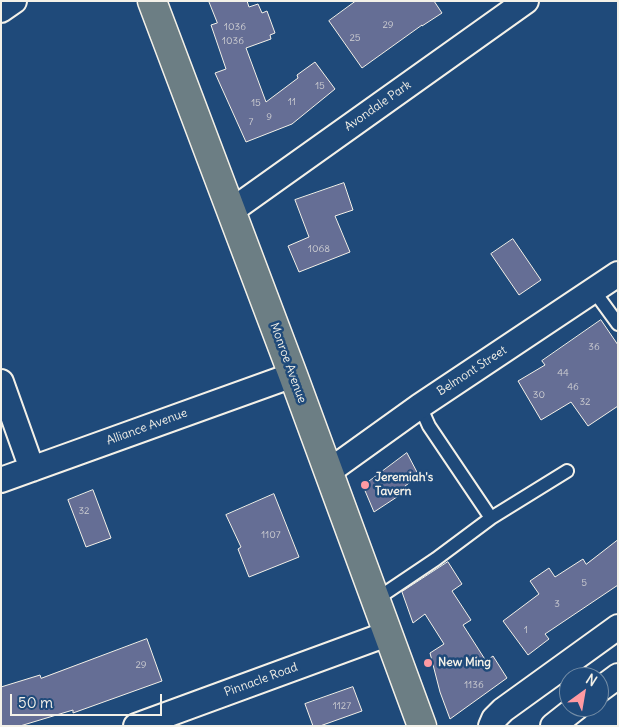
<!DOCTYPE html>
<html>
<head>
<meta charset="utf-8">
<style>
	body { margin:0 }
	#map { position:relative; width:619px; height:727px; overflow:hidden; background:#1f4a7a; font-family:Delius,sans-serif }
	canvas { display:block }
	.frame { position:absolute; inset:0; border:2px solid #f4f1e8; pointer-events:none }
	.north { position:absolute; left:559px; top:667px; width:50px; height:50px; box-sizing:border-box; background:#1f4a7a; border:1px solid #748da6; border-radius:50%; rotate:32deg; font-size:14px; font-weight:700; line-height:20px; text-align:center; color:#f4f1e8 }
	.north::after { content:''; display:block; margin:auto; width:18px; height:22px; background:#ff9aa2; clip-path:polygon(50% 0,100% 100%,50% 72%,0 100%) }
	.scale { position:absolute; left:10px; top:694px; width:152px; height:22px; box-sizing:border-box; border:2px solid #f4f1e8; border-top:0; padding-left:6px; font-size:15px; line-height:18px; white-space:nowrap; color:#f4f1e8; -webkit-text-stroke:4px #1f4a7a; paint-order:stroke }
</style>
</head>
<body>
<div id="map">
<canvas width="619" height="727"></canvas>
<div class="frame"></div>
<div class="north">N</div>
<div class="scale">50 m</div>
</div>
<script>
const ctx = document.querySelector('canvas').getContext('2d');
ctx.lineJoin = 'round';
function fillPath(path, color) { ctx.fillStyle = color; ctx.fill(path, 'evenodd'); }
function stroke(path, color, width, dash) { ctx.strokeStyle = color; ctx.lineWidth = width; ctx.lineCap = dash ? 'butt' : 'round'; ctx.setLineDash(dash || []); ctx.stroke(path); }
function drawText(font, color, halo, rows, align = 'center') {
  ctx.font = font + ' Delius,sans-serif'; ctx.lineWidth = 5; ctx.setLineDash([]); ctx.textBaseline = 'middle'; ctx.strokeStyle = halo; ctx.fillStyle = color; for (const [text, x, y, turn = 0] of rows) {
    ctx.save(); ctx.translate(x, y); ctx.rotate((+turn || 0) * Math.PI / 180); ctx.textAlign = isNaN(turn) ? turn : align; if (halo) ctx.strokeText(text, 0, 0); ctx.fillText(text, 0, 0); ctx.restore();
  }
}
const building = new Path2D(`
	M209,1H247L249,7L258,4L262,13L267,11L275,33L270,35L271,39L246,48L266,102L298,78L297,75L315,62L335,89L292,124L246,142L215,73L226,69L211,25L217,23Z
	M356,1H434L442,13L422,26V25L362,68L329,21Z
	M344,183L353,210L335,216L350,252L299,272L288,246L309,237L295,200Z
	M513,239L541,280L519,295L491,254Z
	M601,320L618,345V406L588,426L571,402L541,420L518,381L545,365L542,361Z
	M407,453L419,476L405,486L406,491L374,512L363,486Z
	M93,490L111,538L86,547L68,500Z
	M274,494L299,557L249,577L238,549L241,547L226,515Z
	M618,540V585L545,634L549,639L528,655L503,621L539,594L530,581L549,568L555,577L583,559L586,564Z
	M448,562L462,584L452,591L471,620L463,625L486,661L493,656L507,678L450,719L440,692L430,653L444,644L425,614L413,623L402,592Z
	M147,639L162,681L73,713V710L20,726H1V687L40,675L41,678Z
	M353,687L362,711L320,726H313L305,704Z`);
fillPath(building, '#656e95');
stroke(building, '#f4f1e8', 1);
const lane = new Path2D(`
	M594,291L618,324
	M420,406L429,426L491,518L567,471
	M375,600L436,559L491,518`);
const street = new Path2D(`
	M1,10L14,1
	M231,211L526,1
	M1,382L32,469
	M328,472L420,406L618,274
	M1,480L293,375
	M599,690L618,676
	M136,726L387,634
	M491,726L494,719L503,710L618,627
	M553,726L577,707`);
const primary = new Path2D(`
	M152,1L293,375L422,726`);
stroke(lane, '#f4f1e8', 16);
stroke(street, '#f4f1e8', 28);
stroke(primary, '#f4f1e8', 31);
stroke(lane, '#1f4a7a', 12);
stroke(street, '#1f4a7a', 24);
stroke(primary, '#6c7e84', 28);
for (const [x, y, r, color] of [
	[365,485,5,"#ff9aa2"],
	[428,663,5,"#ff9aa2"]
]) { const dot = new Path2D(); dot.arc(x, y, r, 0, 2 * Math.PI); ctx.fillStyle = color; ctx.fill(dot); stroke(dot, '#1f4a7a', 2); }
drawText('10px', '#d0d0d3', null, [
	["29",388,25],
	["1036",235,27],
	["25",355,38],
	["1036",233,41],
	["15",320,86],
	["11",292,102],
	["15",256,103],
	["9",269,117],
	["7",251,122],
	["1068",319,249],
	["36",594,347],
	["44",563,373],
	["46",573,387],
	["30",539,395],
	["32",585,402],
	["32",84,511],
	["1107",271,535],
	["5",584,583],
	["3",557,604],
	["1",526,630],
	["29",141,665],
	["1136",474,685],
	["1127",342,706]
]);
drawText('12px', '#f4f1e8', '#1f4a7a', [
	["Avondale Park",378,106,-35],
	["Monroe Avenue",288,363,70],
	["Belmont Street",472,371,-33],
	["Alliance Avenue",147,427,-20],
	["Pinnacle Road",261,680,-20]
]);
drawText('bold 12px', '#f4f1e8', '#1f4a7a', [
	["Jeremiah's",375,478],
	["Tavern",375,492],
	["New Ming",438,663]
], 'left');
</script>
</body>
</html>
